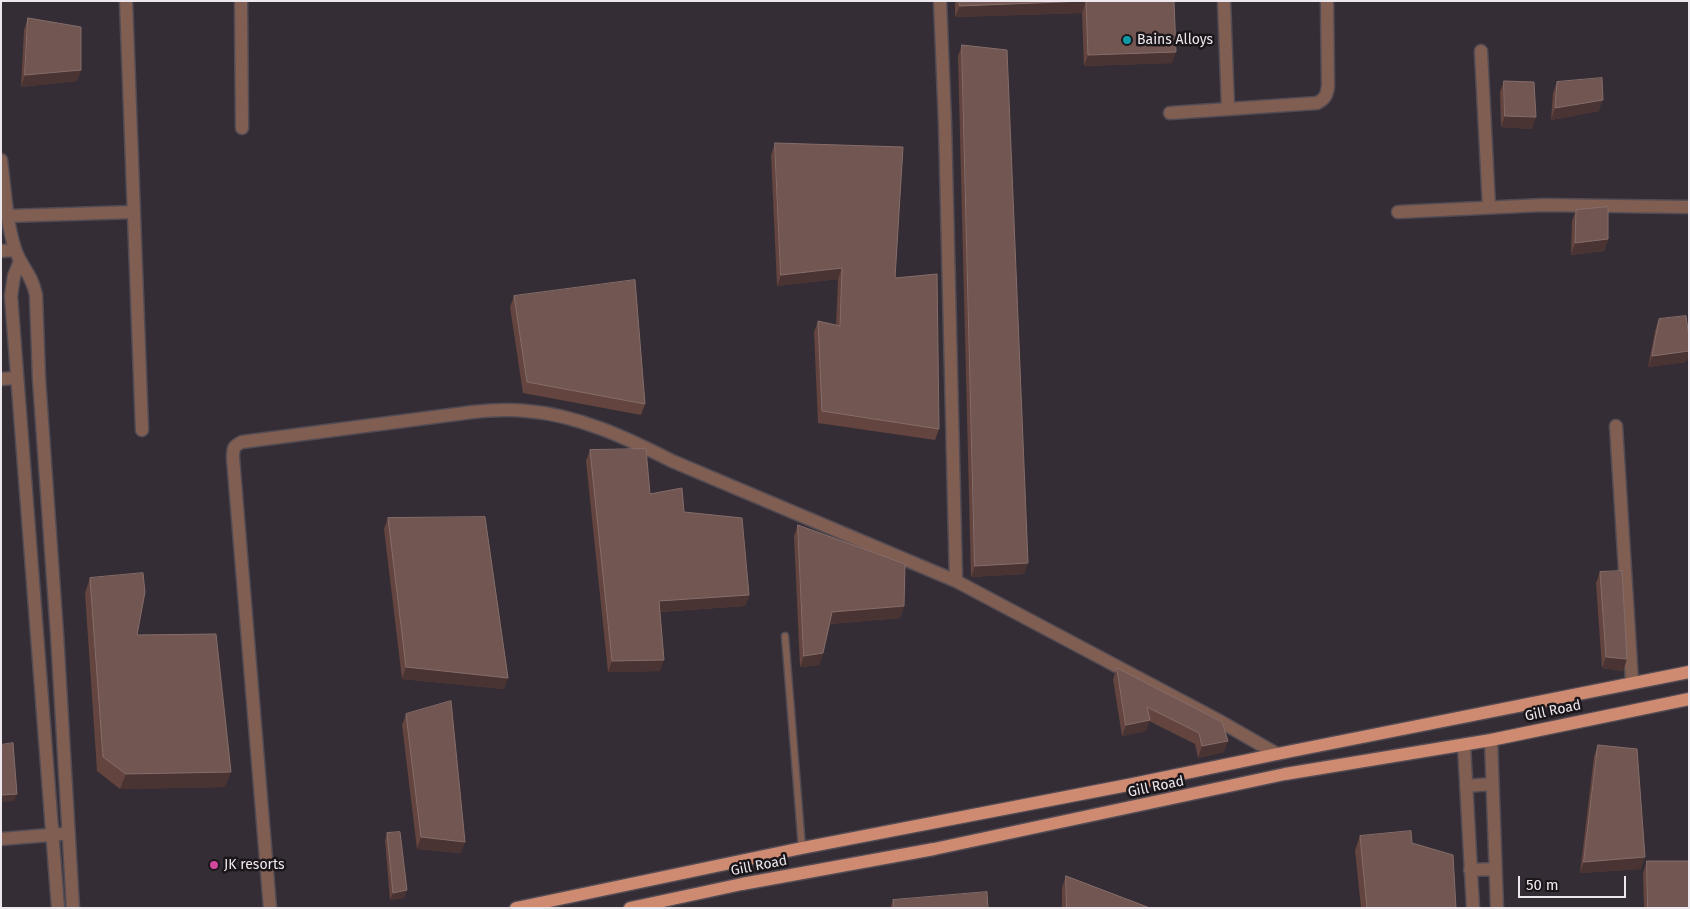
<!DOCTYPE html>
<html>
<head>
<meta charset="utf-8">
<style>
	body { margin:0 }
	#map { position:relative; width:1690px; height:909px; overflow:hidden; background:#342d35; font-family:"Fira Sans",sans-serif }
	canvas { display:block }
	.frame { position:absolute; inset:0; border:2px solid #ede8ee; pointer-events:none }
	.scale { position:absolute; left:1518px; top:876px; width:108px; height:22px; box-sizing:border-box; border:2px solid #ede8ee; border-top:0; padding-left:6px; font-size:15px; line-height:18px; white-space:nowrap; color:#ede8ee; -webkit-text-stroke:4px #1a161a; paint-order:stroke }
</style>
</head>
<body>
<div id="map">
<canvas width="1690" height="909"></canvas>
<div class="frame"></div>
<div class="scale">50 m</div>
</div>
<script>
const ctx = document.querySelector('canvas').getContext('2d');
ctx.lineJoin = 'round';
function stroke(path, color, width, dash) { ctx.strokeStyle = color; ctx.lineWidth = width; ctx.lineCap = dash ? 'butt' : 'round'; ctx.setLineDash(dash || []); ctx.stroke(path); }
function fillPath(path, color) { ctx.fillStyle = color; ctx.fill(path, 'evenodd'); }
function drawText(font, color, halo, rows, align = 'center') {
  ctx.font = font + ' "Fira Sans",sans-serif'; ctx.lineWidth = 5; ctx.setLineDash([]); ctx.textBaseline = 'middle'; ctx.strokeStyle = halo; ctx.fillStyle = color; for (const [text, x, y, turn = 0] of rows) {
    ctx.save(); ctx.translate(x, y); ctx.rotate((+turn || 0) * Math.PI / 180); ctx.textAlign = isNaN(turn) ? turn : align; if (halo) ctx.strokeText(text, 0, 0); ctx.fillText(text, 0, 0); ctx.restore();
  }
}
const service = new Path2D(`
	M785,636L802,848`);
const minor = new Path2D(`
	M126,1L142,430
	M241,1L242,128
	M1224,1L1228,108
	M1481,51L1489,207
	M1170,113L1317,103C1325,99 1327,95 1328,86L1327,1
	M1,160C5,190 6,221 15,249C21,267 32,274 36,295L39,379L57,634L73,908
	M1398,212L1543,205L1689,207
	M8,216L134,212
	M1,251L15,250
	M20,261L14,276L11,296L58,908
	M1,379L17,378
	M1616,426L1632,682
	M956,581L1216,719L1277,754
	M1491,740L1497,908
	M1464,745L1473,908
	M1466,786L1492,784
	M1,839L61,834
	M1470,870L1495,869
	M270,908L233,458C233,449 233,446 242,442L473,412C491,410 509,409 527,411C578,415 627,438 672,461L956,581L945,123L940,1`);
const primary = new Path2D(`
	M516,908L802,848L1133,784L1277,754L1689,672
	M630,908L742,884L934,849L1285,774L1491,740L1689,699`);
stroke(service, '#524b53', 9);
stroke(minor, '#524b53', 15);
stroke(primary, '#524b53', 15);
stroke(service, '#805e52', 6);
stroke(minor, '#805e52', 12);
stroke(primary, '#cf8a72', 12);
fillPath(new Path2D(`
	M955,1H1174L1172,63L1084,66L1082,13L955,17Z
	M28,18L81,70L77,81L21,87L24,30Z
	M962,45L1024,574L971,577L958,56Z
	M1504,81L1532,129L1501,127L1500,92Z
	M1557,82L1599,111L1551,120L1553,93Z
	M775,143L895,278L939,429L935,440L818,423L814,332L818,321L836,325L838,279L777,286L771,155Z
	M1576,210L1608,239L1604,251L1571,255L1572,221Z
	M514,296L645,404L641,415L523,393L510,307Z
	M1659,319L1686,362L1648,367L1655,331Z
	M590,450L650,494L684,512L749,595L745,606L660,612V671L608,672L586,461Z
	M388,518L504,689L402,679L384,529Z
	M798,525L904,606L900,618L830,624L823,653L819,665L800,667L794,536Z
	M1600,572L1623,671L1602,668L1596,583Z
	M90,578L137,635L225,787L120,789L97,771L85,593Z
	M1117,668L1224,752L1198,758L1195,744L1149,721L1146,731L1122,736L1113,679Z
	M406,714L461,853L417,849L402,725Z
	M1598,745L1641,869L1580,873L1594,756Z
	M387,833L407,890L404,898L390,900L385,840Z
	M1360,836L1412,843L1456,908H1361L1355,850Z
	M1647,861L1689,908H1644L1643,873Z
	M1066,876L1150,908H1062V888Z
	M893,900L988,908H890Z`), '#63443e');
fillPath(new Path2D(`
	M730,1H757L730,2Z
	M1086,1L1082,13L955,17L960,6Z
	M1176,52L1172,63L1084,66L1088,55Z
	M81,70L77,81L21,87L25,75Z
	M1603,100L1599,111L1551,120L1555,108Z
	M1505,116L1536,117L1532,129L1501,127Z
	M1608,239L1604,251L1571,255L1575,243Z
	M842,268L838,279L777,286L781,275Z
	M1689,351V356L1686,362L1648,367L1652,356Z
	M1028,563L1024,574L971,577L975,566Z
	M749,595L745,606L655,612L659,601Z
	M904,606L900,618L828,624L832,612Z
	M823,653L819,665L800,667L804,656Z
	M1606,657L1627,659L1623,671L1602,668Z
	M664,660L660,671L608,672L612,661Z
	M406,667L508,678L504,689L402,679Z
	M1150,720L1146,731L1122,736L1126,725Z
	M1228,741L1224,752L1198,758L1202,746Z
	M231,772L225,787L120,789L126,774Z
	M17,794L14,801L1,802V795Z
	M421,837L465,842L461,853L417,849Z
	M1645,857L1641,869L1580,873L1584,862Z
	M407,890L404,898L390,900L393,893Z`), '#4a3433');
const building = new Path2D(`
	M959,1H1174L1176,52L1088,55L1086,1L960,6Z
	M28,18L81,27V70L25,75Z
	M962,45L1007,50L1028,563L975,566Z
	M1602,78L1603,100L1555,108L1557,82Z
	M1504,81L1534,82L1536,117L1505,116Z
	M775,143L903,147L895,278L937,274L939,429L822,411L818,321L840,326L842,268L781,275Z
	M1608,207V239L1575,243L1576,210Z
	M635,280L645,404L527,382L514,296Z
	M1686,316L1689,337V351L1652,356L1659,319Z
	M646,449L650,494L682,488L684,512L742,518L749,595L659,601L664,660L612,661L590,450Z
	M485,517L508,678L406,667L388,518Z
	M798,525L905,564L904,606L832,612L823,653L804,656Z
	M1622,571L1627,659L1606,657L1600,572Z
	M143,573L145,592L137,635L216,634L231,772L126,774L103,757L90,578Z
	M1117,668L1222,722L1228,741L1202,746L1199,733L1147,707L1150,720L1126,725Z
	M451,701L465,842L421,837L406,714Z
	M13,743L17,794L1,795V745Z
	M1598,745L1637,749L1645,857L1584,862Z
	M1411,831L1412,843L1453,855L1456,908H1367L1360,836Z
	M400,832L407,890L393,893L387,833Z
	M1647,861H1689V908H1648Z
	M1066,876L1150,908H1067Z
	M987,892L988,908H894L893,900Z`);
fillPath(building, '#725651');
stroke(building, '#856d6a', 1);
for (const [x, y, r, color] of [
	[1127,40,5,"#0f9aa8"],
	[214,865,5,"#d1479c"]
]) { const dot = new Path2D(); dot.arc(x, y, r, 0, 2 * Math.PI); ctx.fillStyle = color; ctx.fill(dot); stroke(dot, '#1a161a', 2); }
drawText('14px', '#ede8ee', '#1a161a', [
	["Bains Alloys",1137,40],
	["JK resorts",224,865]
], 'left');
drawText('14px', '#ede8ee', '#1a161a', [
	["Gill Road",1553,711,-12],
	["Gill Road",1156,787,-12],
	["Gill Road",759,866,-11]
]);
</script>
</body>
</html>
